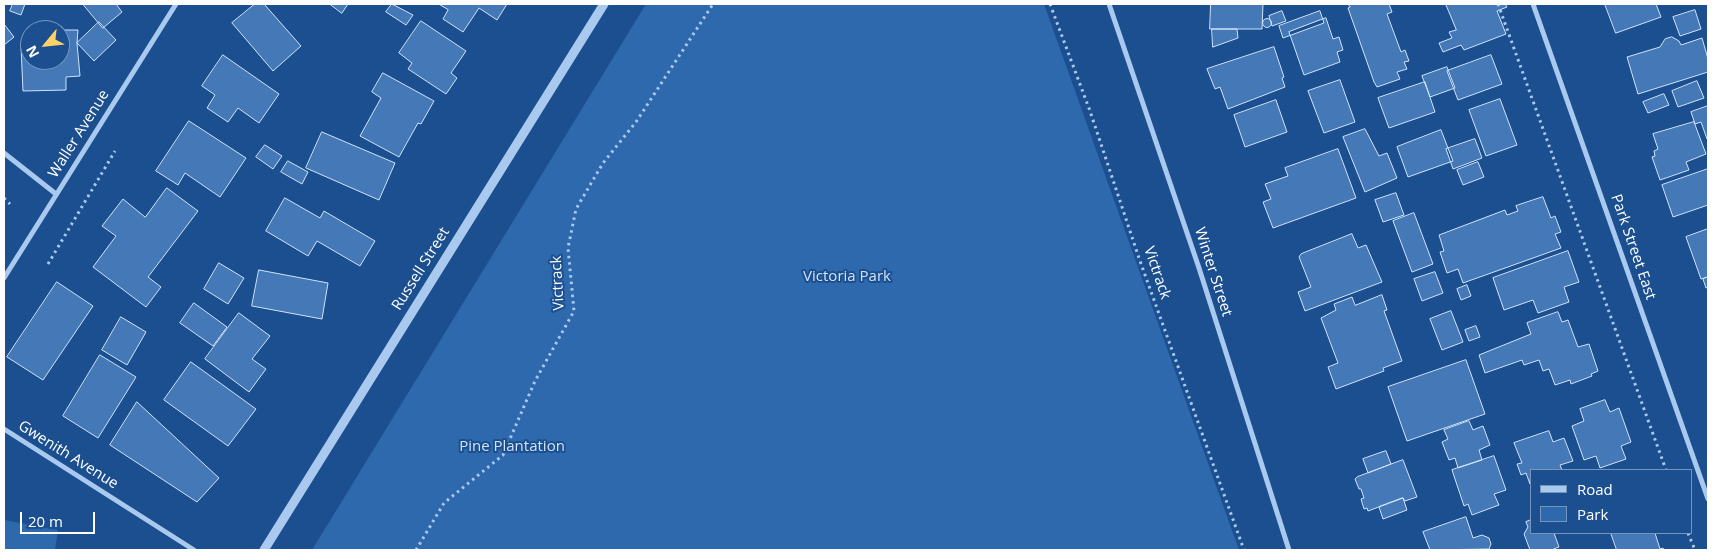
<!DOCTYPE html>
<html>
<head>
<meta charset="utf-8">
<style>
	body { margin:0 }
	#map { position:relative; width:1712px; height:554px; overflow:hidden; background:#1b4f8f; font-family:"Open Sans",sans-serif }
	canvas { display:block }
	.frame { position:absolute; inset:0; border:5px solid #fff; pointer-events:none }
	.legend { position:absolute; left:1530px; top:469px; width:162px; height:65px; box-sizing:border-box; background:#1b4f8f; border:1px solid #7695bc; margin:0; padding:6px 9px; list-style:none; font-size:15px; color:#fff }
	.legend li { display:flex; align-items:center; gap:10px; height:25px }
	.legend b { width:25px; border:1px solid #7695bc }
	.north { position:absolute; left:20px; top:20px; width:50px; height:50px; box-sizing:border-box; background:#1b4f8f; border:1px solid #7695bc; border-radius:50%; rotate:242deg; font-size:14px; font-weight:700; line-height:20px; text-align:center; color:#fff }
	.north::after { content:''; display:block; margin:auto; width:18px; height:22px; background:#ffd166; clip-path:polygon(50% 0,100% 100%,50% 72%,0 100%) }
	.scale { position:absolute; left:20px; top:512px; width:75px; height:22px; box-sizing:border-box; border:2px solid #fff; border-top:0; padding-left:6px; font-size:15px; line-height:18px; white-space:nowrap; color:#fff; -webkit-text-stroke:4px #1b4f8f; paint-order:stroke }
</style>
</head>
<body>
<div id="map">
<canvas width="1712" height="554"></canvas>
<div class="frame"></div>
<ul class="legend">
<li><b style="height:6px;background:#a9c9ee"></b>Road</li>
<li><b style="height:14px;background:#2e69ad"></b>Park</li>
</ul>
<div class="north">N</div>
<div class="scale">20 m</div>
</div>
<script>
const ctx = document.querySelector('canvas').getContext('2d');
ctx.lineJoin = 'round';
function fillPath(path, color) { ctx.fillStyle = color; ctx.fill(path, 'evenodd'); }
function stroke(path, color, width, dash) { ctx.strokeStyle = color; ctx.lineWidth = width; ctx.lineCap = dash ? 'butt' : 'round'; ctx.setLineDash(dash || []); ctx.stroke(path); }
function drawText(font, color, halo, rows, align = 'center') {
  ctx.font = font + ' "Open Sans",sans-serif'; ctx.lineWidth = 4; ctx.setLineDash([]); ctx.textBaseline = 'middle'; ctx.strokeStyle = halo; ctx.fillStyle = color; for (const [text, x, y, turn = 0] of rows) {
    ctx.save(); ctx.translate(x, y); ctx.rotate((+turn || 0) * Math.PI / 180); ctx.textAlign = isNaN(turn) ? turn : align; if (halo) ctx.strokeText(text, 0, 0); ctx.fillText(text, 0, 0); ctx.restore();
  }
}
fillPath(new Path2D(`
	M646,4H1044L1239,550H312Z
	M4,520L58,530L55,550H4Z`), '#2e69ad');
const building = new Path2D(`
	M13,4H25L21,15L10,11Z
	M83,4H116L122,12L103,28Z
	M255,4H264L301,46L273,71L232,23Z
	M330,4H348L342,13Z
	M392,4L413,15L406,25L386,12Z
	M439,4H507L497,20L479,8L463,32L443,19L448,10Z
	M1211,4H1263L1262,29H1210Z
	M1348,4H1389L1392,12L1387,14L1401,52L1405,50L1409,61L1404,62L1407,69L1397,72L1400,79L1377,87L1374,82L1348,8L1350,7Z
	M1446,4H1505L1507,7L1497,11L1506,34L1464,50L1461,45L1443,52L1439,43L1452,38L1449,32L1456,30Z
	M1605,4H1656L1661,17L1616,33Z
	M1695,10L1701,29L1680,36L1673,17Z
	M1282,11L1286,21L1272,26L1269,16Z
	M1320,11L1324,23L1283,38L1279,26Z
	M1326,18L1333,39L1339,37L1343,50L1337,52L1340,62L1304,75L1289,32Z
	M1262.5 23a4.5 4.5 0 1 1 9 0a4.5 4.5 0 1 1-9 0Z
	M421,21L466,51L451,73L457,78L446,94L408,69L412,63L399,53Z
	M99,22L116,40L94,61L77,43Z
	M4,24L14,37L4,45Z
	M1212,29H1237L1238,38L1213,47Z
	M60,30H78L77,43L80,76L66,77V90L23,91L21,47H30V60H60Z
	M1672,37L1679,41L1681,45L1702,38L1708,59V72L1638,94L1627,57L1660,47L1665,39Z
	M1274,47L1284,77L1282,78L1285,87L1228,109L1220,87L1215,89L1207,69Z
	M223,55L279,94L259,123L238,108L228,122L207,108L215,95L202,86Z
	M1491,55L1502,84L1458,100L1447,71Z
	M1447,67L1455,88L1430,97L1422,76Z
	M383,73L434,101L421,124L418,123L399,157L360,136L381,98L372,92Z
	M1340,80L1355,122L1324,133L1308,91Z
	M1697,81L1704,98L1678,107L1672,91Z
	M1425,82L1435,112L1389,128L1378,98Z
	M1664,94L1669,105L1648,113L1643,102Z
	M1500,99L1517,145L1486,156L1469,110Z
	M1276,100L1287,132L1245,147L1234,115Z
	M1708,106V138L1707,139L1701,122L1695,124L1691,112Z
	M189,121L246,158L220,197L185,173L178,185L156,171Z
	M1694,122L1706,154L1686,162L1689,170L1660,180L1652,157L1655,156L1654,151L1658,149L1653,134Z
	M1365,129L1379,156L1387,153L1397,178L1365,192L1343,137Z
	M1441,130L1453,161L1408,177L1397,147Z
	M322,132L395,163L379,200L306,168Z
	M1475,139L1482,158L1453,169L1446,149Z
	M265,145L282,156L273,169L256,157Z
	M1338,149L1356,198L1273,228L1263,202L1271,199L1265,184L1288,176L1285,168Z
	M288,161L308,172L302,184L281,172Z
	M1478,162L1484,177L1463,185L1457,170Z
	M1708,169V205L1673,217L1662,185Z
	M167,188L198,211L148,277L161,287L146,307L93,267L116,236L102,226L123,199L145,217Z
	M1396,193L1404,215L1383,222L1375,200Z
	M1543,197L1551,218L1555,216L1561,232L1555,234L1561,248L1463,283L1458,269L1447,273L1440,252L1444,251L1439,235L1505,210L1507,215L1518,211L1516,206Z
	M285,198L320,218L324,211L375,241L360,266L317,241L308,256L266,231Z
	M1414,213L1433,264L1412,272L1393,221Z
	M1708,229V277L1701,279L1686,237Z
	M1352,234L1358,248L1366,245L1382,282L1305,311L1298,292L1311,287L1299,257L1301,254Z
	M1568,251L1579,282L1564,287L1569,302L1538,313L1533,300L1504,310L1493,278Z
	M219,263L244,278L228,304L204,289Z
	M259,270L328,283L322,319L252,306Z
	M1435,272L1443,293L1422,301L1414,279Z
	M1708,277V287L1706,288L1703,279Z
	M57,282L93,306L43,380L7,357Z
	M1467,285L1471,296L1461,300L1457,289Z
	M1382,295L1387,310L1384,311L1402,361L1383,368L1384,371L1336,389L1328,367L1338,363L1321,318L1336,310L1334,304L1352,297L1355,305Z
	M194,303L227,327L213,346L180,323Z
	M1451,311L1463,342L1442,350L1430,319Z
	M1558,312L1562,322L1568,320L1578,347L1589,344L1598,371L1591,374L1592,376L1571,384L1570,380L1555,385L1549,369L1543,371L1539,360L1524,365L1522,360L1485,373L1479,355L1531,334L1527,323Z
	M239,313L270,336L252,359L266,369L249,392L205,359Z
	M121,317L146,332L127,365L102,350Z
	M1476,326L1480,337L1469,341L1465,330Z
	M100,355L136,377L98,438L63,416Z
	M1466,360L1485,414L1407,441L1388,387Z
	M191,362L256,409L228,446L164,400Z
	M1605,400L1610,412L1619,408L1631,442L1621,446L1626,459L1600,468L1596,456L1584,460L1572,426L1584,421L1580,409Z
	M137,402L219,478L197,502L110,445Z
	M1469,421L1473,430L1483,426L1490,445L1479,450L1482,460L1458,468L1455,458L1449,460L1442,442L1448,439L1444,430Z
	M1549,431L1553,442L1564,438L1573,461L1560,465L1562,470H1531L1530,484L1526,473L1521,475L1517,464L1522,463L1514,443Z
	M1386,451L1391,464L1368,473L1363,459Z
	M1494,456L1506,490L1494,494L1499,505L1472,515L1468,504L1464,506L1452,470Z
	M1403,460L1417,497L1405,501L1403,498L1368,511L1367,508L1364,509L1361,499L1364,498L1361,489H1359L1355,479L1357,477Z
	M1403,498L1407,510L1383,519L1379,507Z
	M1466,517L1473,538L1482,535L1489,538L1491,544L1489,549L1430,550L1423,532Z
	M1531,520V533H1554L1559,547L1551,550H1530L1524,534L1528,527L1526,522Z
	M1611,533H1655L1660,549L1663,548L1664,550H1617Z`);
fillPath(building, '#4478b7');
stroke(building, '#cfe3fa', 1);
stroke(new Path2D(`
	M1050,4L1090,111L1140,261L1244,550
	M1498,4L1666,470
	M4,198L10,204
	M48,264L115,151
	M1688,533L1695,550
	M416,550L444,503L503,455L535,381L574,311L568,248L576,209L603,163L636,122L713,4`), '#a9c9ee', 3, [2.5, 4]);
stroke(new Path2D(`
	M1109,4L1199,268L1289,550
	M1533,4L1708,499
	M4,153L56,194
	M4,278L176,4
	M4,429L194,550`), '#a9c9ee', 5);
stroke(new Path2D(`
	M264,550L604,4`), '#a9c9ee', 9);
drawText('15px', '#fff', '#1b4f8f', [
	["Waller Avenue",79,134,-58],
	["Park Street East",1633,247,71],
	["Russell Street",421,269,-58],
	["Winter Street",1213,272,72],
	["Victrack",1157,273,71],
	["Victrack",558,283,-93],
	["Gwenith Avenue",68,455,32]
]);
drawText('15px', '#cfe3fa', '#1b4f8f', [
	["Victoria Park",847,277],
	["Pine Plantation",512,447]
]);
</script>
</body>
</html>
